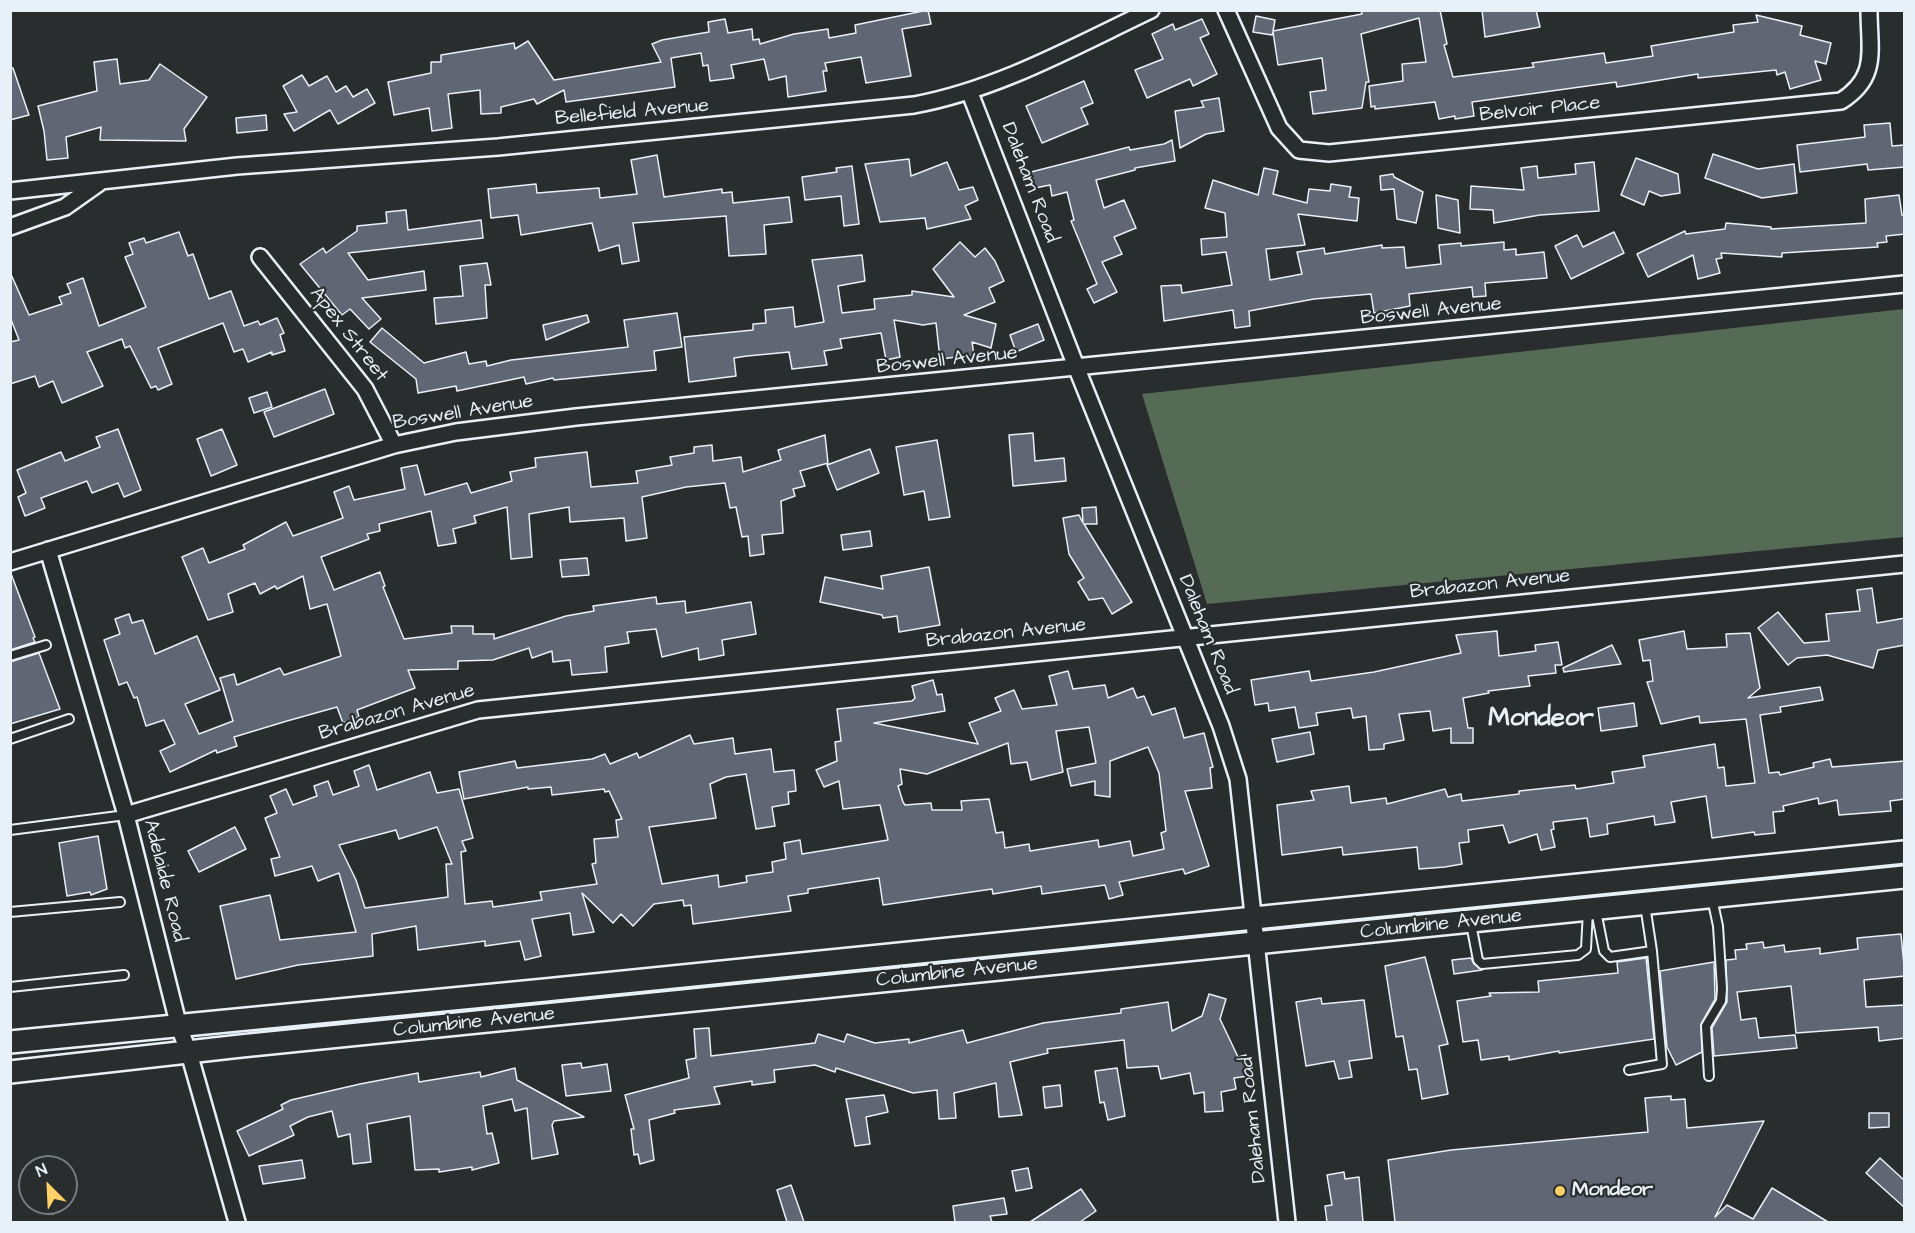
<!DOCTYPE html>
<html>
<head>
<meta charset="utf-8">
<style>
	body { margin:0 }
	#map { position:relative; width:1915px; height:1233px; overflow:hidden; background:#2a2d2e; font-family:"Architects Daughter",sans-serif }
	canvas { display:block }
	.frame { position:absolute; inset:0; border:12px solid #e8f1f8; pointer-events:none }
	.north { position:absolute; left:18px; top:1155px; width:60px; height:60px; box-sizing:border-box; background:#2a2d2e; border:2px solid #767b7f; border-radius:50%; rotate:336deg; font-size:16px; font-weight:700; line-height:24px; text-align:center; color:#e8f1f8 }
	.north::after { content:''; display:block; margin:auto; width:21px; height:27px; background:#ffd166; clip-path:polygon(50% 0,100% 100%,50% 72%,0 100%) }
</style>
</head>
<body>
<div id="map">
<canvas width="1915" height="1233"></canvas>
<div class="frame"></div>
<div class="north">N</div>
</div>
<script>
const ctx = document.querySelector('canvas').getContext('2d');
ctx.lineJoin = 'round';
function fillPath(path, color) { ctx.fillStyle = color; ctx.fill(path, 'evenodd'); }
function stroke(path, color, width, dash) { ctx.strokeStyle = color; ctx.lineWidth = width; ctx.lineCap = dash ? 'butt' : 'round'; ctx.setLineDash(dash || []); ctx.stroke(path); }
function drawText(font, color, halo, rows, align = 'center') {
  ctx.font = font + ' "Architects Daughter",sans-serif'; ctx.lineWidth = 4.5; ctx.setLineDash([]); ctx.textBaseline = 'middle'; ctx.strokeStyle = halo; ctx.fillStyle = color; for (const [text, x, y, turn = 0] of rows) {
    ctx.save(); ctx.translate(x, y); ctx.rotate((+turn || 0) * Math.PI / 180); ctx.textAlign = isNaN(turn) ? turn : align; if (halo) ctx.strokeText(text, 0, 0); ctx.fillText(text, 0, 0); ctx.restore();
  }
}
fillPath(new Path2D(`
	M1904,309V537L1207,604L1142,394Z`), '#566b56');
const building = new Path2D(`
	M928,10L931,24L902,29L911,76L866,83L861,57L825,63L827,71H823L826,91L788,97L786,76L769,80L764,59L731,65L734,78L710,81L708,65L703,66L701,53L671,58L675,87L566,102L564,90L537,104L534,99L501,107V113L481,114L480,90L448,94L452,128L432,131L429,108L394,115L388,82L431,73V62H441V55L514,43L515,49L528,41L554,80L661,62L652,44L662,40L709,32L708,22L725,19L728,33L752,29L753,40L759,39L760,44L794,34L828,29L829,38L856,33L855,25Z
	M1361,10H1440L1447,44L1444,45L1453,77L1534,67L1532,63L1604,53L1606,63L1653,56L1651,46L1734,32L1733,25L1758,22L1756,15L1802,26L1800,35L1831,43L1826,64L1815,61L1821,80L1790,89L1785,72L1777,75L1776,70L1698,78V74L1617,87L1616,82L1472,102L1474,116L1455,119V116L1439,119L1435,102L1375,109V106L1371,107L1369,86L1403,81L1402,64L1426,62L1419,18L1361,34L1369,82H1366L1362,108L1313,114L1310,92L1326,90L1322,58L1278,65L1273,32L1272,35L1253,32L1256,16L1275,20L1273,31L1362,14Z
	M1482,10H1536L1540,27L1485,37Z
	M1202,19L1209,34L1200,38L1217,74L1193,86L1190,79L1147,98L1135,70L1163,59L1152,34L1173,24L1175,30Z
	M117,59L120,84L149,80L160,64L207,97L184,129L186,141L100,140L101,127L66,137L68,158L47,160L44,131L38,106L97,91L94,62Z
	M10,68H13L29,115L10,120Z
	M302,75L309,86L327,76L336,92L346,86L353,97L367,89L375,103L338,124L330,110L294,131L284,114L297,112L283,86Z
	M1084,81L1093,103L1081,108L1088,124L1042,143L1026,106Z
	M1219,98L1224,131L1206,134L1180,148L1175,111L1204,107L1201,101Z
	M266,115L267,130L237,133L236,118Z
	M1890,123L1892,146L1905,145V167L1868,170L1867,164L1800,172L1797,145L1865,137L1864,125Z
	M1172,140L1175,161L1135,168V170L1096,180L1104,208L1124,200L1136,228L1114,237L1122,254L1102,262L1117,292L1094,303L1087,289L1097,284L1071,221L1074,220L1067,192L1052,196L1050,185L1035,188L1031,172L1129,147L1130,150L1164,144Z
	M1713,154L1758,169L1794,164L1797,193L1762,198L1705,178Z
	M657,155L664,197L722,189V193L732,192L733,203L789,197L792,222L764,225L766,254L729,256L726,216L633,223L639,261L622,264L619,245L599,251L592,223L521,235L518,215L491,218L488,189L536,184L537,193L599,188L600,198L637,194L631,160Z
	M1636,158L1678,174L1680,193L1661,196L1649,191L1644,205L1621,195Z
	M909,159L911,176L947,162L959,190L973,187L978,200L965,206L971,219L927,229L925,218L880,222L865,164Z
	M1594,162L1599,211L1540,215L1494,223L1493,210L1470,209L1471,186L1524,190L1521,168L1537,166L1538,178L1576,174L1575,164Z
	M852,166L859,224L844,226L841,196L805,200L802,177L837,172L836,168Z
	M1264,168L1278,171L1273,194L1307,203L1309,189L1330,191L1331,184L1351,187L1349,197L1359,198L1357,221L1298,214L1305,245L1266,249L1270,280L1302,274L1297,252L1324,248L1325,254L1382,245V248L1404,247L1406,268L1441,264L1439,245L1461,243V246L1504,242V250L1516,249V255L1544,252L1547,278L1485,283L1486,296L1473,297L1472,287L1409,294L1410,306L1374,313L1371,294L1314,299L1249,311L1250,326L1235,328L1233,310L1164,321L1161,286L1181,285L1182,293L1232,285L1226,252L1202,255L1201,239L1227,237L1225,213L1205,208L1213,180L1258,195Z
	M1393,174L1394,177L1423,192L1416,223L1397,219L1394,189L1381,190L1380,176Z
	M1436,195L1458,200L1460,233L1438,228Z
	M1899,195L1902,215H1905V234L1886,236L1887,242L1877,243L1878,247L1782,253V257L1721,253L1722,258L1716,259L1720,273L1698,279L1693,255L1648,277L1637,254L1685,231L1686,234L1725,229L1726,223L1771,227V229L1866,223L1865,199Z
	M406,210L408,230L481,220L483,238L348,253L368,280L424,271L426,290L362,298L381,319L369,329L350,309L342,315L300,264L323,248L326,253L357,231V226L387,223L386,212Z
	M179,232L188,256L193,254L209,299L231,291L244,326L258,321L260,325L277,318L284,333L280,335L285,351L272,355V352L248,362L243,349L234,352L223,323L158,348L172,384L158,390L156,386L151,388L130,346L125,348L122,339L87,352L103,386L62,403L53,381L39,387L35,376L10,384V342L19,340L10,317V272L29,315L62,304L59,297L71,293L67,284L83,278L99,326L146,307L125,257L133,254L129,243L144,238L146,243Z
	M1614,232L1624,253L1571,279L1555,246L1577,235L1583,247Z
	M960,242L975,257L985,248L995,261L1004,281L989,288L995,302L964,315L996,324L991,348L972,342L974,355L940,359L936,323L923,325L894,320L900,357L886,360L881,333L840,339L842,348L824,351L827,365L792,369L789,352L747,356L734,358L736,376L689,382L684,337L753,330V324L766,323L765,310L793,307L795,327L824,322L812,260L862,255L865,281L838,286L842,313L875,309L874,299L912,295V291L954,297L933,269Z
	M487,263L491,285H485L487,318L436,324L434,298L463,296L460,266Z
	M677,313L682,347L654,351L656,370L554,380L553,378L526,384L524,377L457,391L456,386L418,393L416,379L370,342L382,328L424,363L466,352L469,364L486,361L487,366L511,360L628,347L624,320Z
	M587,315L589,322L546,340L543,325Z
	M1038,324L1044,340L1016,352L1010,335Z
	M325,389L334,414L274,437L264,412Z
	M267,392L272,407L254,413L249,398Z
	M118,429L141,490L124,497L118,483L92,493L87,481L41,498L45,508L25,516L18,497L26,493L17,470L61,452L65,461L100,447L96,437Z
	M222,429L237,465L211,476L197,439Z
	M1033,433L1035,461L1064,458L1066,481L1013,486L1009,435Z
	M825,435L828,463L800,471L805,486L793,489L795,496L781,501L783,533L762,535L764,554L750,556L748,536L742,537L736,507L730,508L725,483L686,487L642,497L647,538L626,541L624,518L570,522L569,507L529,514L532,557L511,559L507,507L474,516L476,523L453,529L456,543L438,546L431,511L379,524L380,531L367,534L369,539L321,557L334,590L380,572L385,586L383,587L404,639L452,633L451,626H473V634H494V639L566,616L594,611L593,606L656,597L657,604L685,601L686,613L751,602L756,634L722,640L724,655L699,660L698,648L662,657L656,629L627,632L629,643L605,647L607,672L572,675L570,660L553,662L552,651L532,658L529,648L493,660L458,661V669L408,670L415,688L357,710L359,717L343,723L337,707L287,721L234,737L237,746L217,753L216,750L170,772L160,751L175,744L164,720L146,726L137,697L134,698L127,682L119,685L104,640L120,634L115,619L129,614L132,623L143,620L155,654L197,636L220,690L185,704L199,734L233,721L220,678L234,674L237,685L280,668L284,675L341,656L327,604L310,609L303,576L277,589L275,586L260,594L255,583L228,594L233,612L208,620L182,557L203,548L209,563L245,549L243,545L286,522L293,536L343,518L334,492L349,486L354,500L405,489L401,468L417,465L425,495L467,483L471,493L512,481L510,472L536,467L535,458L587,452L591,487L638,483L636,471L672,465L670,457L694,453V447L712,445L713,461L741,457L743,472L781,460L778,450Z
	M937,440L950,517L929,520L924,491L904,495L896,447Z
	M870,449L879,473L837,490L827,465Z
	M1096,507L1097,524H1084L1132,602L1112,614L1103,598L1089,600L1078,582L1084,578L1069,554L1063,518L1079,515L1083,523L1082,508Z
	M870,531L872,546L843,550L841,535Z
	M587,558L589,575L562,577L560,560Z
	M929,567L940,625L899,632L897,616L883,618L882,615L820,602L825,577L883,589L881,576Z
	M10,571L35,637L33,638L35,642L10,650Z
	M1872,588L1877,623L1905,618V645L1878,650L1873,668L1827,655L1797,658L1788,665L1758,628L1778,612L1804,643L1829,641L1826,614L1860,611L1857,590Z
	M1497,631L1499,656L1536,651L1535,645L1558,642L1562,665H1555L1556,673L1528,676L1530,686L1488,691L1489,693L1463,698L1468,728H1473V743H1451V728L1433,731L1430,711L1399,714L1404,740L1384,744V749L1369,750L1366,716L1353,718L1351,708L1316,713L1318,725L1299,728L1295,707L1269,711L1268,703L1255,705L1251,680L1309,671L1311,681L1374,672L1461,653L1456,635Z
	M1684,631L1687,649L1727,647L1726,634L1750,633L1760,688L1748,698L1820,687L1823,700L1780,707L1781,712L1760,715L1769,773L1779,772L1780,775L1814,767L1813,763L1830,759L1832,767L1905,761V799L1890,801L1891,811L1839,815L1837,800L1819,804L1818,798L1783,806L1784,811L1773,812L1775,833L1755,835L1754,832L1712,838L1706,796L1671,802L1675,822L1655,825L1654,816L1607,824L1608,834L1590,837L1587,818L1553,822L1554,829L1551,830L1555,847L1541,850L1537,834L1509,843L1503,825L1468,830L1469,842L1459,843L1462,864L1445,867L1419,869L1417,847L1343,855L1342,847L1282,855L1277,805L1314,800L1311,791L1349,786L1351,803L1386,798L1387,804L1445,789L1448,797L1461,794L1462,801L1519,794V791L1575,785L1576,789L1614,783L1612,772L1645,767L1643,756L1715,744L1718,768L1724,767L1726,786L1755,783L1746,719L1700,723L1699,716L1661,724L1647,682L1653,681L1650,660L1643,661L1639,640Z
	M1612,645L1621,664L1564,672L1563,668Z
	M39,653L60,709L10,724V662Z
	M1068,671L1073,689L1105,685L1108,698L1133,688L1137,698L1144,696L1152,715L1175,708L1184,738L1204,733L1213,767L1210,768L1212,788L1185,791L1209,866L1185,874L1183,869L1119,882L1123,895L1109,899L1105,885L1042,894L1041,886L993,894L992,889L883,905L879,878L808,889V893L788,896L791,911L693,924L691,905L684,906L683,900L654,904L633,926L621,914L613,923L582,893L594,932L573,935L570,913L532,919L541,956L525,960L520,941L485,946V941L418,950L416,926L372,934L373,956L298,965L236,979L220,906L270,895L280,940L356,932L339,873L318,881L312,866L275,876L271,859L280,857L265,818L277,813L270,796L286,789L293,805L317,796L314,786L328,781L333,795L359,786L354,771L369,765L377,790L430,772L437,793L459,789L473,838L462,841L466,851L461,852L465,904L492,901L493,907L542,900L540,892L597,884L592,864L596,863L594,839L618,837L616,820L622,819L609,791L605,792L604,789L552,795L551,787L528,789V787L464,799L459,772L515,761L517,768L592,759L605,754L610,764L637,753L639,758L690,735L694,744L733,738L735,754L771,749L774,772L794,770L796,791L788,792L789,804L772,807L775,826L756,829L746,774L726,777L710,784L716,818L649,827L662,884L718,875L719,887L747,882L746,876L773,872L772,862L786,859L784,843L800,840L802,854L888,840L880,805L843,809L839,781L824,787L816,770L837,761L835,742L841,741L837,709L912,701L915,698L912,686L933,680L937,695L942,694L945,711L874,723L978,744L969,723L1001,711L995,698L1014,690L1022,709L1057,705L1049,676ZM1089,727L1096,763L1067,769L1071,786L1095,781V795L1110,797V761L1148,747L1159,773L1166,831L1161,833L1164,849L1133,856L1130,841L1099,847L1098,840L1030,851L1029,844L1005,848L1003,832L996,833L989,799L961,801L962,810H932L931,803L905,805L903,802L898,786L902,784L900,769L927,774L1008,743L1011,764L1027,762L1031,780L1063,772L1056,731ZM437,827L452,864H446L448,897L365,908L356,880L339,845L396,830L399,839Z
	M1634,703L1637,726L1601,731L1598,708Z
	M1310,732L1314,754L1277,762L1272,739Z
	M235,827L246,849L199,872L188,851Z
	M98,836L107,889L91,895L90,892L67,896L59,843Z
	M1901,934L1905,976L1864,980L1866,1007L1905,1005V1038L1879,1041L1878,1027L1796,1033L1791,986L1737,992L1741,1020L1756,1018L1759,1038L1795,1035L1797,1048L1714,1056L1712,1028L1727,1002L1726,960L1736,959L1735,950L1747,949L1746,944L1763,942L1764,948L1784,945L1785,952L1820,948V954L1858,949L1857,938Z
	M1425,957L1448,1044L1439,1046L1448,1094L1422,1099L1417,1069L1409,1070L1403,1036L1396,1037L1385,966Z
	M1471,958L1474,964L1482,970L1454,974L1452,960Z
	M1646,958L1654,1039L1559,1053V1051L1509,1060V1056L1481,1060L1478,1040L1463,1042L1457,1001L1491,996L1489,993L1539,992L1538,981L1618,973L1617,962Z
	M1714,962L1715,999L1701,1024L1702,1052L1676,1065L1667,1047L1660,971Z
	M1209,994L1226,999L1220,1019L1238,1057L1246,1055L1249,1076L1234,1078L1236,1089L1221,1092L1223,1111L1205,1112L1204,1092L1194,1094L1190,1073L1161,1079L1158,1066L1127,1068L1124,1040L1047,1049L1048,1053L1010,1062L1022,1115L999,1117L996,1083L954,1093L956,1118L939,1119L937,1090L913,1093L836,1068L835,1072L815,1065L774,1070L775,1082L752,1085V1081L714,1087L720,1104L674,1110L675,1113L649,1120L654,1160L640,1164L638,1154L634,1155L631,1129H634L625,1095L689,1078L686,1060L696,1058L694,1029L709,1028L711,1056L815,1043L818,1034L844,1042L847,1034L875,1043L909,1039V1043L963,1030L967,1043L1043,1023L1121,1013V1009L1168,1002L1172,1031L1202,1016Z
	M1321,998L1322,1004L1364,1000L1372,1058L1349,1061L1352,1077L1339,1079L1334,1061L1306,1066L1296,1002Z
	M581,1063L582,1068L607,1064L611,1091L566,1096L562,1065Z
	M515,1068L517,1080L584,1117L554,1121L552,1125L558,1154L532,1159L527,1108L515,1111L512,1099L483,1106L487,1134L492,1133L499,1163L472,1170V1167L439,1172V1169L415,1170L410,1116L367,1124L371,1162L353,1164L350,1134L338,1137L332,1111L308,1117L290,1126L294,1135L249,1156L237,1131L283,1109L281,1105L291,1100L360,1084L418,1073L419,1082L480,1072L481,1077Z
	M1117,1068L1125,1116L1108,1120L1104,1102L1100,1103L1095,1071Z
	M1060,1085L1062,1106L1045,1108L1043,1087Z
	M884,1095L888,1112L866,1117L870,1144L855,1146L846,1099Z
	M1671,1096V1100L1685,1099L1687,1128L1764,1121L1715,1217L1727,1205L1753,1219L1772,1188L1828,1222H1395L1388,1160L1451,1150L1648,1132L1645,1098Z
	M1869,1113H1889V1127L1869,1128Z
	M1880,1158L1905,1181V1208L1866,1173Z
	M302,1160L305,1178L263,1184L259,1166Z
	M1028,1168L1032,1188L1016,1191L1012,1171Z
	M1344,1172L1345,1179L1359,1177L1363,1222H1327L1325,1206L1332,1205L1327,1175Z
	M791,1185L804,1222H787L777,1190Z
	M1081,1189L1096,1211L1080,1222H1030Z
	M1004,1198L1007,1214L990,1216L992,1222H955L953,1206Z`);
fillPath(building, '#616674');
stroke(building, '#e8f1f8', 1.5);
const lane = new Path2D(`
	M10,656L46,645
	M10,739L69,719
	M10,830L126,815
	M1596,911L1604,951L1610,957L1652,951L1645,905
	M10,912L120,902
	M1471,924L1478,960L1482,964L1578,955L1586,949L1588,910
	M10,987L124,975
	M1629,1070L1662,1064L1652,951
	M1709,1076L1706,1026L1721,1001L1722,989L1718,926L1712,898`);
const street = new Path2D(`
	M1226,10L1279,128L1299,150L1329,153L1841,101C1879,77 1869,50 1869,10
	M970,93L1077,369L1221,726L1238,779L1287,1222
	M10,191L237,166L498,147L914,105C999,89 1073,47 1151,10
	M10,227L65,207L99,183
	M260,257L365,389L394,445
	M48,550L126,815L179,1027L189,1053L237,1222
	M10,562L394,445L456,432L576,417L1904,284
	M126,815L478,710L1904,564`);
const secondary = new Path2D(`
	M10,1042L545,990L1904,852
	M10,1072L241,1046L1904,877`);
stroke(lane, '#e8f1f8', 12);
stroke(street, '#e8f1f8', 20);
stroke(secondary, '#e8f1f8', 26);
stroke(lane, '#2a2d2e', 8);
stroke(street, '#2a2d2e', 15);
stroke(secondary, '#2a2d2e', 21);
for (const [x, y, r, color] of [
	[1560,1191,6,"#ffd166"]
]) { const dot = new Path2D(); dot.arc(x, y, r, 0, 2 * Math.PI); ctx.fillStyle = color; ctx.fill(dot); stroke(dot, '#2a2d2e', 2); }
drawText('20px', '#e8f1f8', '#2a2d2e', [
	["Belvoir Place",1540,110,-6],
	["Bellefield Avenue",632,113,-5],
	["Daleham Road",1029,183,69],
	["Boswell Avenue",1431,312,-6],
	["Apex Street",348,335,52],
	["Boswell Avenue",947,361,-6],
	["Boswell Avenue",463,413,-9],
	["Brabazon Avenue",1490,585,-6],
	["Brabazon Avenue",1006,634,-6],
	["Daleham Road",1207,635,68],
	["Brabazon Avenue",397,713,-16],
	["Adelaide Road",164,881,76],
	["Columbine Avenue",1441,925,-6],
	["Columbine Avenue",957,973,-6],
	["Columbine Avenue",474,1023,-6],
	["Daleham Road",1254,1120,-96]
]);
drawText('bold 20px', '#e8f1f8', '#2a2d2e', [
	["Mondeor",1572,1191]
], 'left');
drawText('bold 26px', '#e8f1f8', '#2a2d2e', [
	["Mondeor",1541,720]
]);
</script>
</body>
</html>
